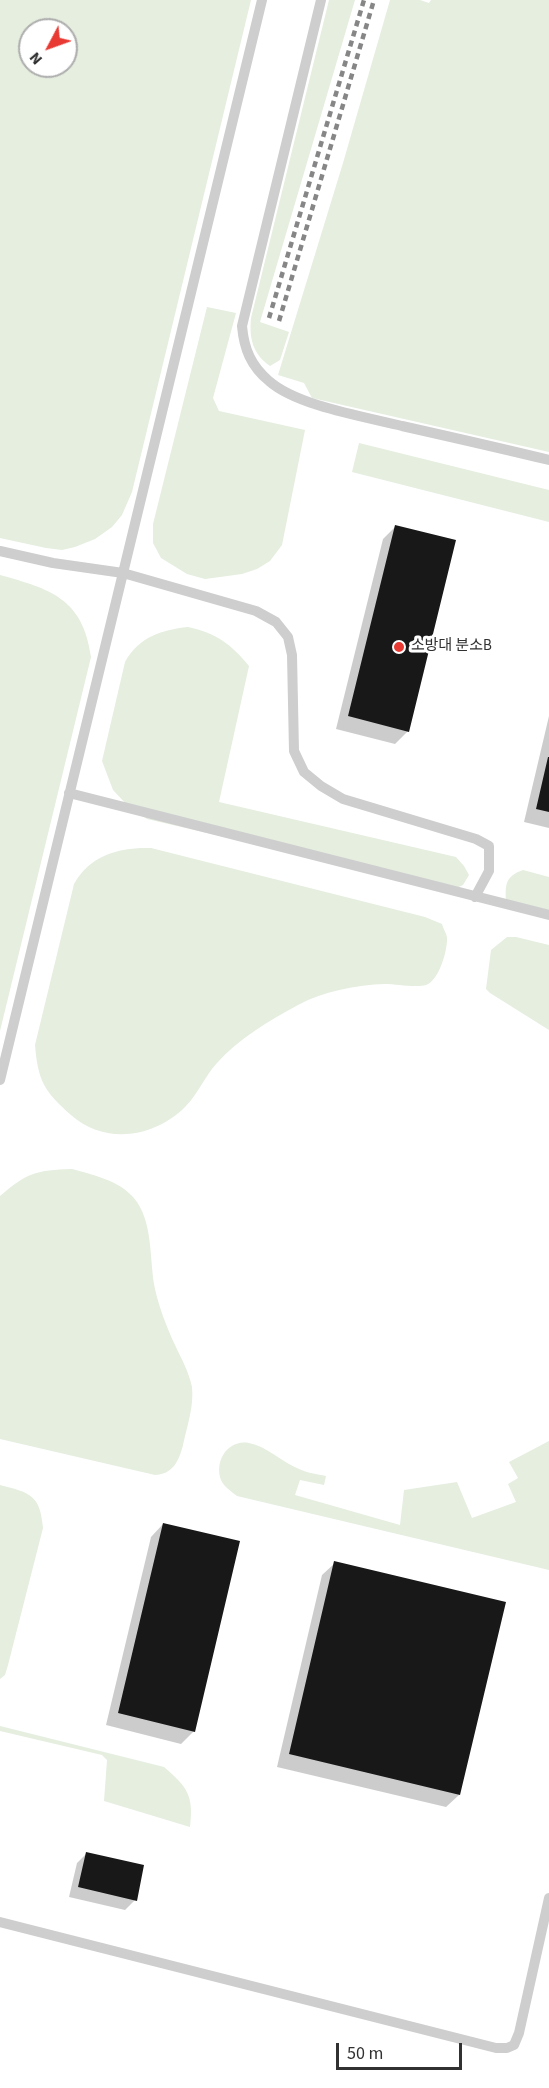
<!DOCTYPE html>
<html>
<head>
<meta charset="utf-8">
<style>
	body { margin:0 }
	#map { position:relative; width:549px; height:2088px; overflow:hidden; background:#fff; font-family:"Source Sans 3",sans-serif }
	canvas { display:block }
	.north { position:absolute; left:18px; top:18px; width:60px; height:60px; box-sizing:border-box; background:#fff; border:2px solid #adadad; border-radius:50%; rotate:229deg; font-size:16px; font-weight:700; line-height:24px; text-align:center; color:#313131 }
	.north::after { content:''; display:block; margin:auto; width:21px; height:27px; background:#e83932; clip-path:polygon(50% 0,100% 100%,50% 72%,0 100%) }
	.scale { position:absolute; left:336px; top:2043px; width:126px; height:27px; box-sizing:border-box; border:3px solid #313131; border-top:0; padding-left:8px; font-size:18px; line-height:21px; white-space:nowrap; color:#313131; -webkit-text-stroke:4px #fff; paint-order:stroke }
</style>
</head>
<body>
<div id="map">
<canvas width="549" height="2088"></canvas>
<div class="north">N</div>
<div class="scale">50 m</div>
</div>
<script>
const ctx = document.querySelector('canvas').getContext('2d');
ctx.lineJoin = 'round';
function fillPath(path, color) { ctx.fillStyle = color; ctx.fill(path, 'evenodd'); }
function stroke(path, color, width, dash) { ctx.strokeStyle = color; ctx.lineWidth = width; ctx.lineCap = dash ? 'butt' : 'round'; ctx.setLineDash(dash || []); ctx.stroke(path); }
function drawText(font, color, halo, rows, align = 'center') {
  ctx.font = font + ' "Source Sans 3","Noto Sans KR",sans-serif'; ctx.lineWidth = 6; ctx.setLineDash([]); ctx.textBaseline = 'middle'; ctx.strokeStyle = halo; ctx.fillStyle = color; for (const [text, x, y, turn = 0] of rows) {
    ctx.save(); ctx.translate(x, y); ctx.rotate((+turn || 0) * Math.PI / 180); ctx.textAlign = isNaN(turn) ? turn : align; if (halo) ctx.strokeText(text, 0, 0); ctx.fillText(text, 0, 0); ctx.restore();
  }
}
fillPath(new Path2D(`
	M0,0H251L132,492L122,515L112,527L95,539L75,547L62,550L46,548L0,538ZM30,30H66V66H30Z
	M329,0H355L260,322L289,332L280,360L270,366C253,354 249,339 251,318Z
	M390,0H420L429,3L431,0H549V452L312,398L304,383L278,375L343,163Z
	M207,307L236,313L213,398L219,411L305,430L282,545L270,561L257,569L242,574L205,579L187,574L161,558L153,543V524Z
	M359,443L549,490V522L352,472Z
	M0,575C50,589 83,598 91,657L0,1031Z
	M188,627C216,633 231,644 249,666L219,802L456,857L464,866L469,875L463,885L452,890L147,819L129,807L113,790L102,761L125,662C139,637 161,630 188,627Z
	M151,848L425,917L442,924C443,928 446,933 447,937C448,949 439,981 426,985C416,988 396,984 385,984C356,985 324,991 298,1005C269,1021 239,1038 217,1063C205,1076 198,1094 185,1107C154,1138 104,1145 71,1115C44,1091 38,1081 35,1045L74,884C90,855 120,847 151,848Z
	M523,870L549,877V915L506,900C505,884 506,876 523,870Z
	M507,937H516L549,945V1030L490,993L486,989L491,950Z
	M72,1169C93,1175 118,1180 133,1197C154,1220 149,1261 155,1289C159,1307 167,1328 175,1345C181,1358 189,1372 192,1387C194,1407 187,1426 183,1445C179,1461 173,1474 155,1475L0,1439V1196C27,1173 36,1170 72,1169Z
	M549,1441V1570L237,1496C231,1491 224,1487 221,1480C214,1461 228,1439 249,1443C266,1446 282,1462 299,1469C307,1473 317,1474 326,1476L324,1485L300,1480L295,1495L400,1525L404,1490L457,1482L472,1518L516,1502L508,1484L518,1478L509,1462Z
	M0,1485C31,1493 40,1495 43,1528L8,1665L5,1675L0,1679Z
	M0,1726L164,1767C187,1787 194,1795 190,1827L104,1801L107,1760L102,1755L0,1731Z`), '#e5eedf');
fillPath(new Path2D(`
	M396,526L408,731L395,744L336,729L383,539Z
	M549,716V828L524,822Z
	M163,1524L194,1731L181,1744L106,1725L151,1537Z
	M335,1563L459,1795L446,1807L277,1767L322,1575Z
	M87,1853L135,1900L125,1910L69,1897L77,1863Z`), '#0003');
fillPath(new Path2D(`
	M395,525L456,540L409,732L348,716Z
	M548,757H549V812L536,809Z
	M163,1523L240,1541L195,1732L118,1713Z
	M334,1561L506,1602L460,1795L289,1754Z
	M86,1852L144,1865L137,1901L78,1887Z`), '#181818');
stroke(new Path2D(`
	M321,0L242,326C244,349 251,366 269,381C297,406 366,417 402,426C451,437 500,448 549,460
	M0,551L53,563L123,573L256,611L276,622L288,637L292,655L294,751L304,772L321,786L343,799L476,839L489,846V871L475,897
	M69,793L549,915
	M0,1080L262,0
	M0,1922L496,2048H507L514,2045L519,2033L549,1898`), '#cecece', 10);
stroke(new Path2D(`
	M269,318L364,0
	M279,321L374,0`), '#868686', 4.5, [6, 4.5]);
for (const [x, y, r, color] of [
	[399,647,6,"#e83932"]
]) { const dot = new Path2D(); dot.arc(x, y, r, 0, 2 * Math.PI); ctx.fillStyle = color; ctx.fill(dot); stroke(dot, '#fff', 2); }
drawText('15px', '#313131', '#fff', [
	["소방대 분소B",411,647]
], 'left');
</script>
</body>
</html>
